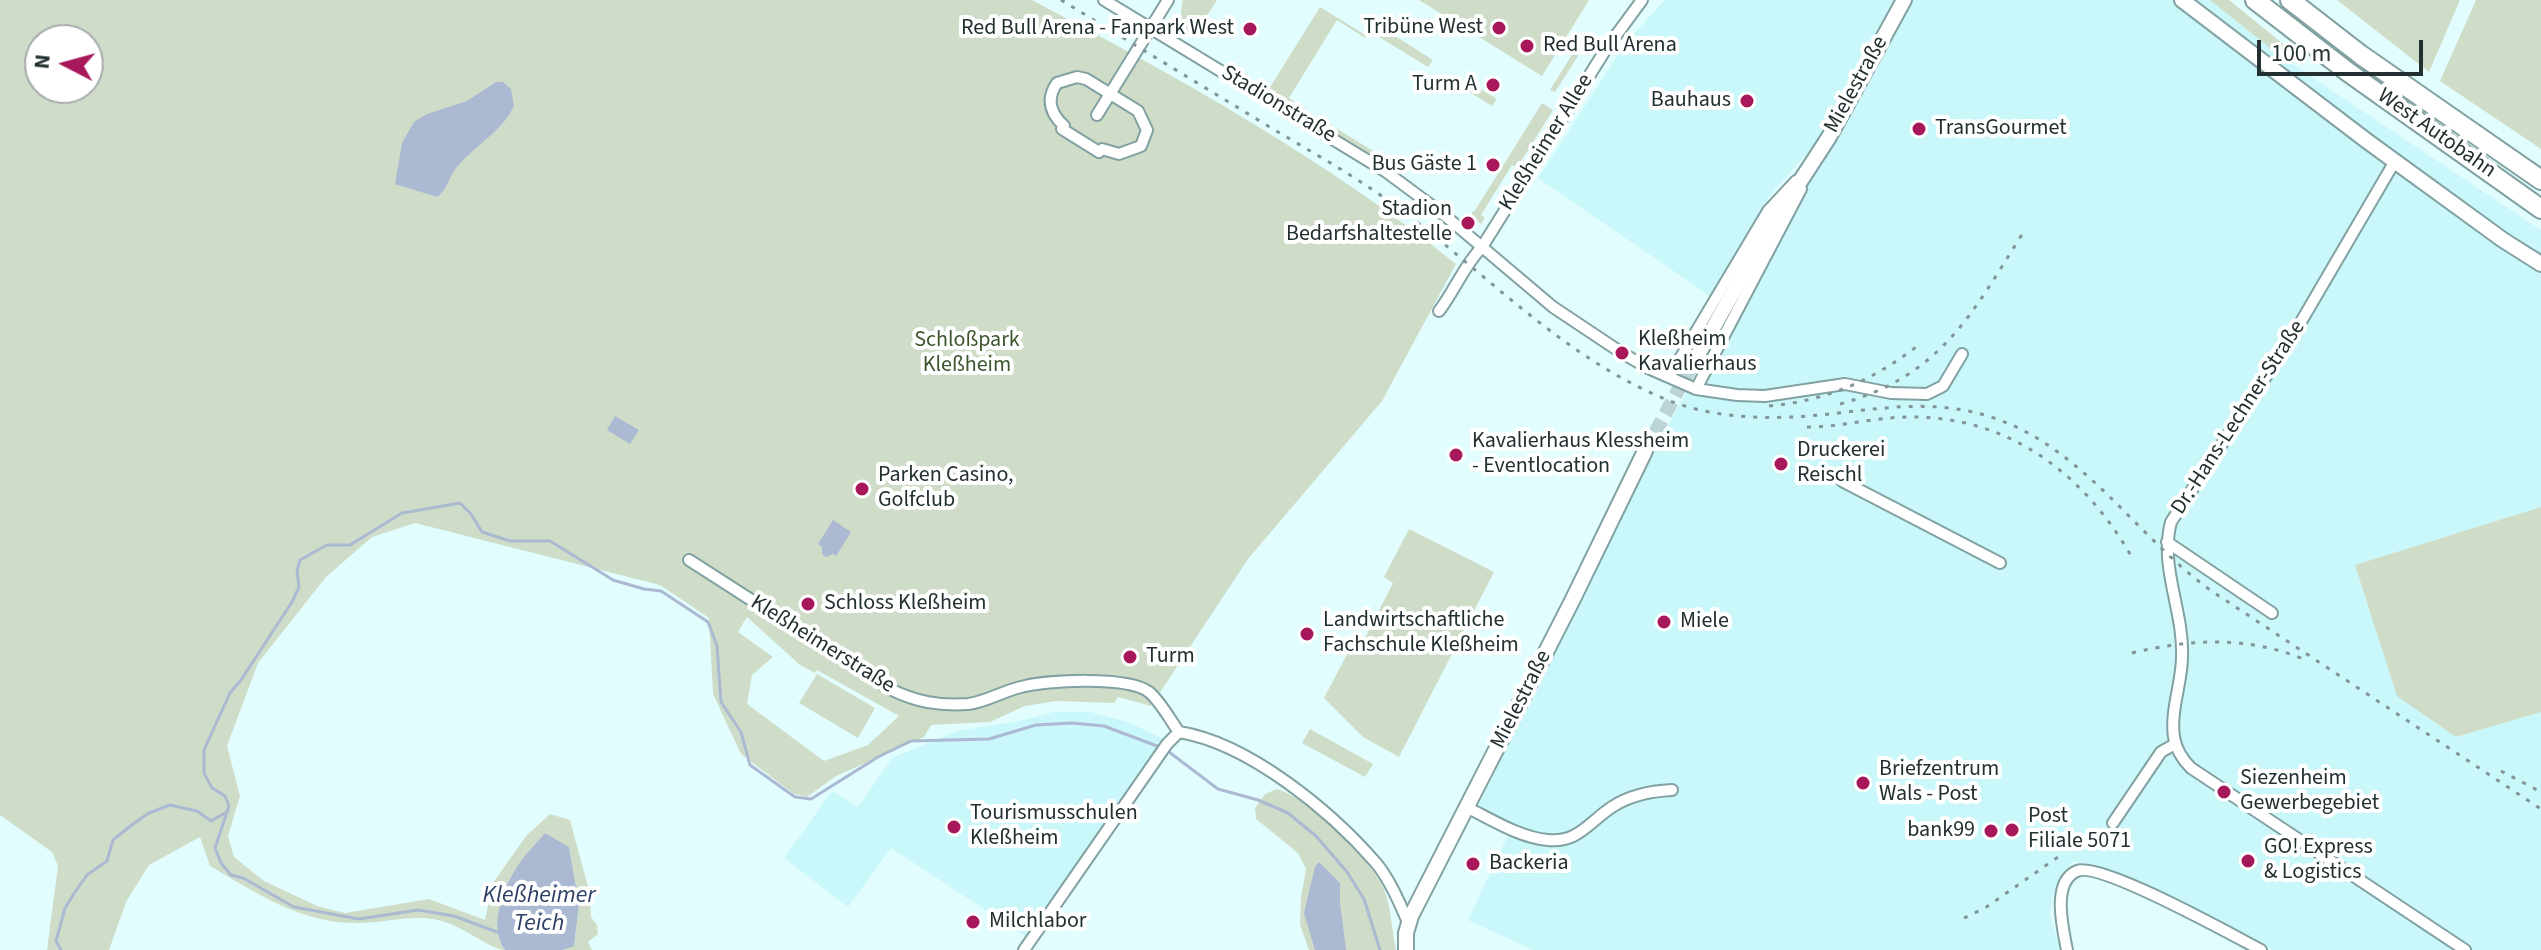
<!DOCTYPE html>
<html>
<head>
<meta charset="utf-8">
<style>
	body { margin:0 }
	#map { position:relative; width:2541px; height:950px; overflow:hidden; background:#e2fdfe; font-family:"Source Sans 3",sans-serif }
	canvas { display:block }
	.north { position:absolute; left:24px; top:24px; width:80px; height:80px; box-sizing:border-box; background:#fff; border:2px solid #a7acad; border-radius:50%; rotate:276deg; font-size:22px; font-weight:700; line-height:32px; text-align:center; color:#233031 }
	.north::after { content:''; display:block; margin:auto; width:28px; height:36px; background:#a6185a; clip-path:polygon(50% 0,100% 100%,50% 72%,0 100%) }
	.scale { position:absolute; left:2257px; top:40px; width:166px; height:36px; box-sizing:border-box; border:4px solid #233031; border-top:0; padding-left:10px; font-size:24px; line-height:28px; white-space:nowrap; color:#233031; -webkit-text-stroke:6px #fff; paint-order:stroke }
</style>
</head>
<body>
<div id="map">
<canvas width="2541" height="950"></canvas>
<div class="north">N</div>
<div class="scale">100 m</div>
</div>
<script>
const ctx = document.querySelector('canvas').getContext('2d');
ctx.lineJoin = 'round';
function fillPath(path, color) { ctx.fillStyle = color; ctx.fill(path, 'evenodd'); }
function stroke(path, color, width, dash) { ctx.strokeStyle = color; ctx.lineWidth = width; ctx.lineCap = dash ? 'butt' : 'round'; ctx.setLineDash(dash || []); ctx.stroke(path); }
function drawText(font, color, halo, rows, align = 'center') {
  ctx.font = font + ' "Source Sans 3",sans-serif'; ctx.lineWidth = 8; ctx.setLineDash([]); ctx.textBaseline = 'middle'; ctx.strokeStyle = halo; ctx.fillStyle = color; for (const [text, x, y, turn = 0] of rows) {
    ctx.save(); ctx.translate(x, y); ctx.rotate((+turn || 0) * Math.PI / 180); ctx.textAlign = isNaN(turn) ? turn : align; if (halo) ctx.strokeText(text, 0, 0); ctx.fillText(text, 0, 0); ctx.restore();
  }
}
fillPath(new Path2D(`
	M1665,0H1894L1815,144L1771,194L1710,296L1538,178L1627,41Z
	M1907,0H2210L2280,56L2541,230V507L2356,565L2456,737L2541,712V950H2274L2191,908L2094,864L2073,862L2061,874L2052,899L2050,915L2061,950H1533L1468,920L1513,825L1477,807L1650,458Z
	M1054,712H1090L1128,722L1163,739L1028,938L891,848L848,907L784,858L832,791L858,807L892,758L957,731L1019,721Z`), '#caf7f9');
fillPath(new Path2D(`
	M0,0H1032C1179,78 1326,159 1456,264L1382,401L1248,559L1151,706L1118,697L1114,703L1056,701L1025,706L990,722L931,725L924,737L836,776L807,797L794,794L741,754L713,694L709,618L660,585L415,523L372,537L326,577L258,663L227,746L240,796L228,836L234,857L264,881L317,906L345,913L429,899L485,920L493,883L526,836L550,814L570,820L590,894L591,917L597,925L598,934L588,942L592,950H563L574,945L579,904L569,847L502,898C499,916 493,935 505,950C491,950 460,924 438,920C412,914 385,923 358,923C302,924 256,893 210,866L200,837L149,865L126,902L109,950H47L58,866L52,852L0,815ZM40,40H88V88H40ZM747,617L800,665L815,673L817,670L899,716L868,745L824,761L747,704L752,675L773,657L738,632Z
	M1183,0H1217L1193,38C1181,28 1179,15 1183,0Z
	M1419,0H1589L1542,76Z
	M2210,0H2229L2287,47L2280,56Z
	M2337,0H2460L2429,72Z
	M2476,0H2541V149L2440,81Z
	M1320,7L1367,36L1365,38L1337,20L1289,98L1295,102L1288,105L1269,89Z
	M1384,29L1433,60L1428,67L1379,37Z
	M1581,39L1587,42L1555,92L1550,90L1573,53L1576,54L1583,42Z
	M1469,82L1497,99L1492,106L1464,89Z
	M1542,103L1553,110L1517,168L1512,165L1481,215L1485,218L1481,224L1472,217V211L1474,212Z
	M1303,108L1383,157L1382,162L1309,117L1302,112Z
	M2541,507V712L2456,737L2397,696L2355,565Z
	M1409,529L1494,572L1399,757L1363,737L1324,698L1355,639L1363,642L1393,583L1384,577Z
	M817,674L875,708L858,738L799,703Z
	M1310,729L1373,764L1365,777L1302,743Z
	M1277,789C1307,798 1372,860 1384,889C1391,907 1392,931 1396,950H1309L1300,925L1301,897L1306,869L1298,853L1256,819L1255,808L1265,794Z`), '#cfddc8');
fillPath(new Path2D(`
	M496,82H503L511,89L514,106C501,134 471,147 454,171C448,180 446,191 437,197L395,184L402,143L414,122L427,114L467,101Z
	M615,416L639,430L630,444L607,430Z
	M833,520L851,532L836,556L833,554L826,557L822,554V547L818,544Z
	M545,833L569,847L579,904L574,946L563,950H505C488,928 503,888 517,867C524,855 536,844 545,833Z
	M1319,862L1340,883V903L1346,950H1315L1304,913L1315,867Z`), '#abb9d3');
stroke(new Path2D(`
	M227,812L215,848L221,863L231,875L243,878L294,907L359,919L418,910L454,916L497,932
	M61,950L56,941L65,908L75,892L87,875L107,861L113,840L133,824L149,813L170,805L197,811L211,821L227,812L229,806L225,796L212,788L204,773V750L230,693L241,680L292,602L299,587L297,571L300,560L327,545H350L402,513L460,503L471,514L482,532L510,541H550L613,580L644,589L661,591L708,622L717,646L721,702L741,732L750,765L795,797L811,799L878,757L911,741L989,739L1036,725L1072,723L1104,726L1165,749L1218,789L1258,800L1288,813L1316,836L1347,872L1364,899L1380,950`), '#abb9d3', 3);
stroke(new Path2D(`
	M1645,451L1692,365`), '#bcd4d5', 14, [14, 7]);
const street = new Path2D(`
	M1104,0L1385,171L1443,214L1553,307L1622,353L1648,368L1696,389L1737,395L1765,396L1845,384L1891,393L1927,394L1943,386L1962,354
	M1077,77L1086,79L1138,111L1147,130L1141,146L1119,154L1102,149L1099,152L1062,129L1064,126C1050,113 1046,99 1057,83Z
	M1097,115L1168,0
	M2395,161L2295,332L2171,522C2159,567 2184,611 2182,657C2182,683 2170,710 2174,737C2176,750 2182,759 2191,768L2465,950
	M1439,311C1455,290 1463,267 1482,247L1606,49L1642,0
	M1669,377L1768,211L1796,181
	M1696,389L1801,189
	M1842,481L2000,563
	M2167,542L2272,613
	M689,560L890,689C916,702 939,706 968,704C986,702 1003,691 1021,687C1047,680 1128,676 1149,692C1161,702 1170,720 1179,732C1248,743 1330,810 1376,863C1390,880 1399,902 1408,922
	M1466,807C1491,819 1520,838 1548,840C1578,843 1589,822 1612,807C1630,795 1651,791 1672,790
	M2113,823L2161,752L2175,744
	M1024,950L1167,744L1179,732
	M2067,950C2063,929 2051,882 2077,871C2100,861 2234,936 2261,950`);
const secondary = new Path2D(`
	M2182,0L2367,141L2503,240L2541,264
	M1692,365L1768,231L1829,137L1904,0
	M1406,950V933L1411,916L1572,601L1645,451`);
const highway = new Path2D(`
	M2255,0L2348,72L2541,209
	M2290,0L2361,55L2541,180`);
stroke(street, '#81a1a2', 14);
stroke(secondary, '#81a1a2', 18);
stroke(highway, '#81a1a2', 22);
stroke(street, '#fff', 10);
stroke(secondary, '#fff', 14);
stroke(highway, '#fff', 18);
stroke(new Path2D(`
	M1061,0C1130,42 1199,84 1268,126C1310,151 1353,175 1393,204C1483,270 1561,356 1665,399C1719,421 1781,420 1838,413C1890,407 1939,400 1991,417C2083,447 2134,534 2210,590L2541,809
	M1840,404C1941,376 1971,315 2023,233
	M1769,406C1825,401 1872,381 1916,347
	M1807,427C1842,427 1875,417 1910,417C2010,416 2087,476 2134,561
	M2132,653C2190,639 2245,636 2301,658
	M2501,771L2541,792
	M1964,918L1985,908L2058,857`), '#819596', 3, [4, 8]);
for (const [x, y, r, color] of [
	[1499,28,8,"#a6185a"],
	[1250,29,8,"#a6185a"],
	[1527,46,8,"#a6185a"],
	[1493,85,8,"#a6185a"],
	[1747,101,8,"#a6185a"],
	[1919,129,8,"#a6185a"],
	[1493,165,8,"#a6185a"],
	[1468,223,8,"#a6185a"],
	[1622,353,8,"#a6185a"],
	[1456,455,8,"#a6185a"],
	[1781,464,8,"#a6185a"],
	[862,489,8,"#a6185a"],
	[808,604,8,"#a6185a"],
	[1664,622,8,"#a6185a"],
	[1307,634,8,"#a6185a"],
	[1130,657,8,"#a6185a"],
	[1863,783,8,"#a6185a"],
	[2224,792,8,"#a6185a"],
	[954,827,8,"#a6185a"],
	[2012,830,8,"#a6185a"],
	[1991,831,8,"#a6185a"],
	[2248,861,8,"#a6185a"],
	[1473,864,8,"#a6185a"],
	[973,922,8,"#a6185a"]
]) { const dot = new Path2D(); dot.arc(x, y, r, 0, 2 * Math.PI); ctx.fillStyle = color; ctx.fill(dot); stroke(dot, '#fff', 3); }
drawText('22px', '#233031', '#fff', [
	["Tribüne West",1483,28,"right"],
	["Red Bull Arena - Fanpark West",1234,29,"right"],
	["Red Bull Arena",1543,46],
	["Turm A",1477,85,"right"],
	["Bauhaus",1731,101,"right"],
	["TransGourmet",1935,129],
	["Bus Gäste 1",1477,165,"right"],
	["Stadion",1452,210,"right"],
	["Bedarfshaltestelle",1452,235,"right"],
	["Kleßheim",1638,340],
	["Kavalierhaus",1638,365],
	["Kavalierhaus Klessheim",1472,442],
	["- Eventlocation",1472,467],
	["Druckerei",1797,451],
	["Reischl",1797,476],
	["Parken Casino,",878,476],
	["Golfclub",878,501],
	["Schloss Kleßheim",824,604],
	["Landwirtschaftliche",1323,621],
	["Fachschule Kleßheim",1323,646],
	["Miele",1680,622],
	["Turm",1146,657],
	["Briefzentrum",1879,770],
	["Wals - Post",1879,795],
	["Siezenheim",2240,779],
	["Gewerbegebiet",2240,804],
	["Tourismusschulen",970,814],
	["Kleßheim",970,839],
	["Post",2028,817],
	["Filiale 5071",2028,842],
	["bank99",1975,831,"right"],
	["GO! Express",2264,848],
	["& Logistics",2264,873],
	["Backeria",1489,864],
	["Milchlabor",989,922]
], 'left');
drawText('22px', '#233031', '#fff', [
	["Mielestraße",1857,85,-61],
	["Stadionstraße",1278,105,31],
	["West Autobahn",2436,134,35],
	["Kleßheimer Allee",1547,143,-58],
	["Dr.-Hans-Lechner-Straße",2239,418,-57],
	["Kleßheimerstraße",822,645,32],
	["Mielestraße",1522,700,-63]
]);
drawText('22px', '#3c572f', '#fff', [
	["Schloßpark",967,341],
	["Kleßheim",967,366]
]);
drawText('italic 24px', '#2c3f65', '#fff', [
	["Kleßheimer",539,897],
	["Teich",539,925]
]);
</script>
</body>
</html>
